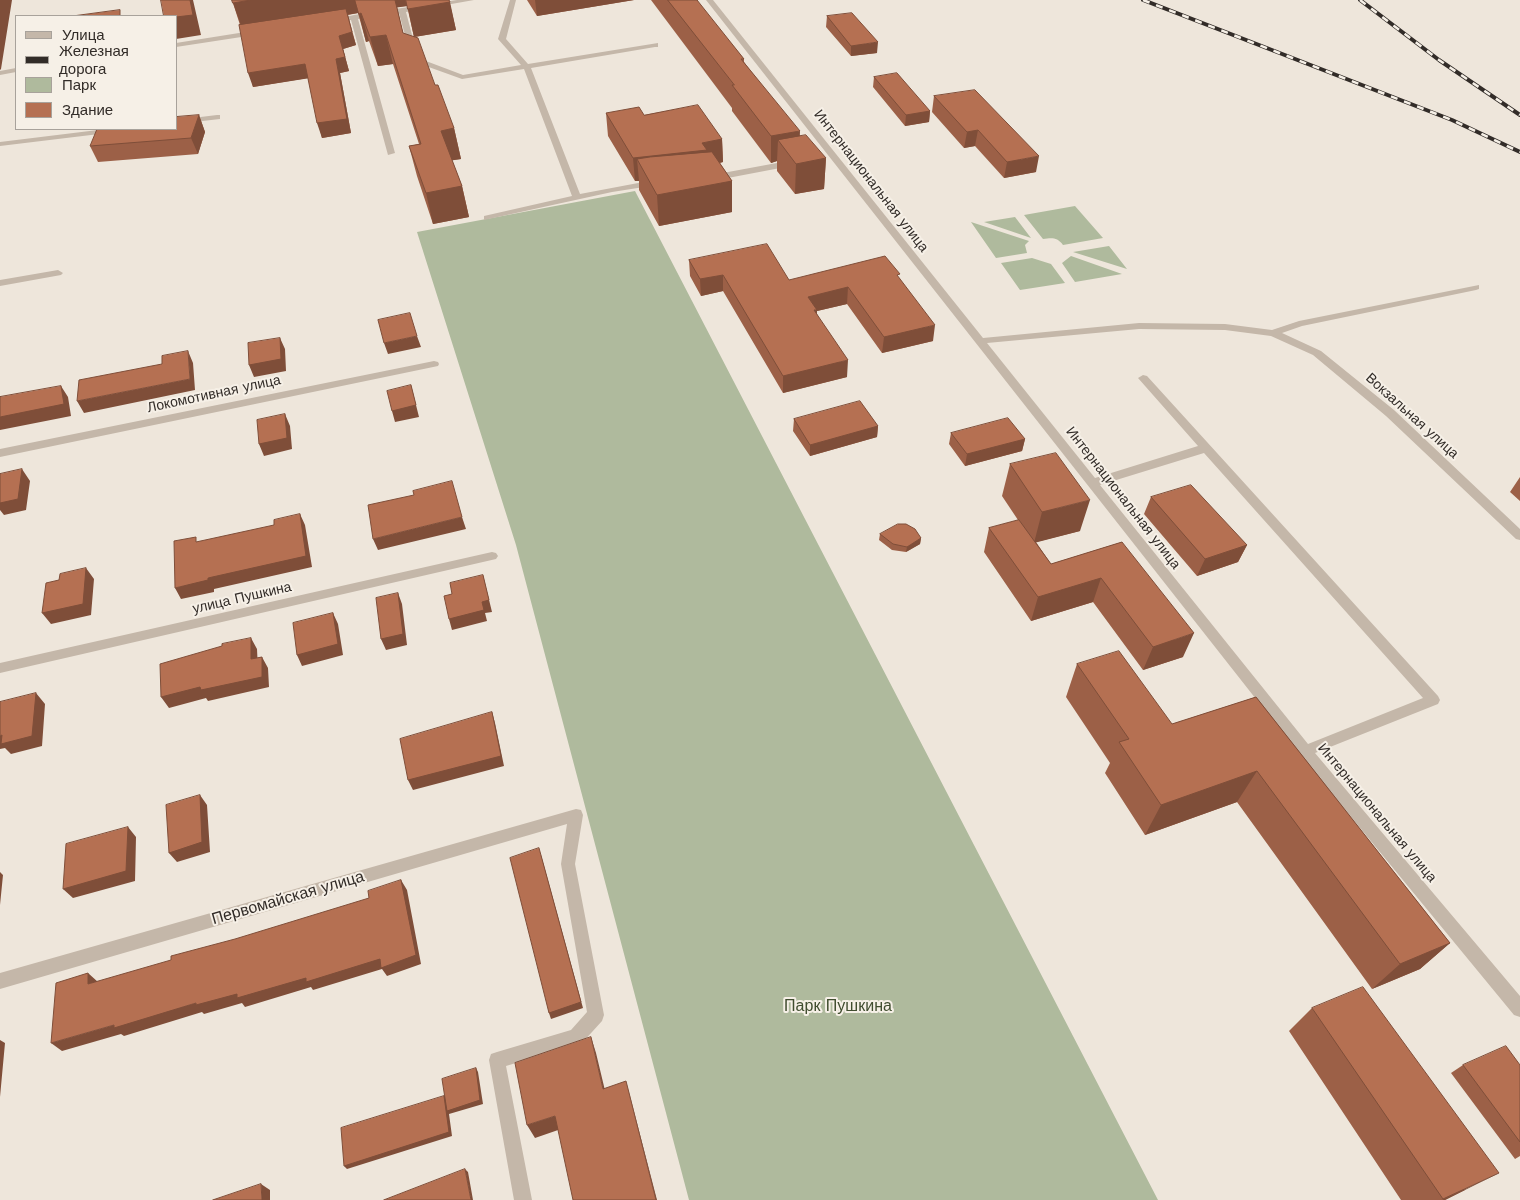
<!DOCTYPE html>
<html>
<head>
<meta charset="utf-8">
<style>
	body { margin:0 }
	#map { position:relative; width:1520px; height:1200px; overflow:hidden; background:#eee6db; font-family:"Work Sans",sans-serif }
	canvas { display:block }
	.legend { position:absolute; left:15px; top:15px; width:162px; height:115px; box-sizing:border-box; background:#f6f0e7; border:1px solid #a8a29b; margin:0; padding:6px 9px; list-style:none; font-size:15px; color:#322c28 }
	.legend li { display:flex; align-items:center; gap:10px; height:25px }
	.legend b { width:25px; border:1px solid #a8a29b }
</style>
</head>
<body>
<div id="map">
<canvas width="1520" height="1200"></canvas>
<ul class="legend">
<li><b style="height:6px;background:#c4b7a9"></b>Улица</li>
<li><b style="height:6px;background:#322c28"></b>Железная дорога</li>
<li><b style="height:14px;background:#afba9d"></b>Парк</li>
<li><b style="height:14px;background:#b57052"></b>Здание</li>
</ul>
</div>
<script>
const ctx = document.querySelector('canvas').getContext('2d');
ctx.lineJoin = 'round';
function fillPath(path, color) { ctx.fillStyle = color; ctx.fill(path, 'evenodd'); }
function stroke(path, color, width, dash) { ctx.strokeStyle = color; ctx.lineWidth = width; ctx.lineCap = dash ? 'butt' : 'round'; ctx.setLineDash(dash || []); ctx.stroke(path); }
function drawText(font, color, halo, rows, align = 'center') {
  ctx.font = font + ' "Work Sans",sans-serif'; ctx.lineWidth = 4; ctx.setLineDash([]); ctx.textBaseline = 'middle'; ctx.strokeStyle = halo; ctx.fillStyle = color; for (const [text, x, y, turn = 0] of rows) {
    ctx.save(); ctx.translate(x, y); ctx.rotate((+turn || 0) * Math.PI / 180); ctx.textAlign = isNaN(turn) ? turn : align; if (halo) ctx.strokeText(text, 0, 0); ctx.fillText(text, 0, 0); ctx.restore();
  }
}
fillPath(new Path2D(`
	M635,191L1158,1200H689L516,545L417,232Z
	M1075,206L1103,238L1063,245C1057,237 1052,238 1043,239L1024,215Z
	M1015,217L1031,238L984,222Z
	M971,222L1029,241L1025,245L1027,253L996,258Z
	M1109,246L1127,269L1073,252Z
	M1071,256L1122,274L1075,282L1062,263Z
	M1032,258L1051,264L1065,283L1020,290L1001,263Z`), '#afba9d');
fillPath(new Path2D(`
	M457,0H474L406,12L418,58L463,75L521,65L498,39L510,0H516L506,39L528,64L658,43V47H655L531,68L580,194L654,180L657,181V185L612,192L484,220V216L572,196L524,69L462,79L412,61L399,13L358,19L395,153L388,155L351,20L332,23L328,21L354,15Z
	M706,0H713L983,338L1139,323L1225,324L1272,330L1299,321L1479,285V289L1476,290L1302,326L1282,333L1321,351L1394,410L1520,529V540L1516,539L1386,416L1313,355L1271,336L1225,330L1139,329L987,343L1095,478L1198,446L1138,378L1143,375L1147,376L1438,696L1440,700L1438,704L1315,753L1520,996V1017L1514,1015L1300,755ZM1204,453L1423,698L1308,744L1100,485Z
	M258,30L262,32L261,34L176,47V43Z
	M16,68V72L0,75V71Z
	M217,115H220V119L176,124V120Z
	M106,129H128L124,131L0,146V142Z
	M793,160L796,161V165L712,181L708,178L712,175Z
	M58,270L63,273L61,275L0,286V280Z
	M434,361L438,362L439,364L438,366L0,457V449Z
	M492,552L496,553L498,556L496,559L0,673V663Z
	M576,809L581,810L583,815L575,864L604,1015L602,1021L582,1043L506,1066L532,1200H514L489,1060L491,1054L497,1052L571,1030L587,1012L561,864L567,824L0,989V973Z`), '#c4b7a9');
const rail = new Path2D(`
	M1143,0L1452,120L1520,152
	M1360,0L1439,60L1520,115`);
stroke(rail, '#322c28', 4);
stroke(rail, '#f6f0e7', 2.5, [7]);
fillPath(new Path2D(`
	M232,0H449L456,30L414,37L407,6L397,7L403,33L435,85L454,128L461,159L452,160L462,186L469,217L433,224L417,176L409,146L419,144L393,64L378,66L369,41L366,42L358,13L348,15L356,45L343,49L349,71L340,73L351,133L322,138L308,78L253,87L240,25Z
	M527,0H634L537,16Z
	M651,0H698V3L744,59V62L800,136L826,158L824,189L795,194L777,171V161L771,163L732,111V108Z
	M827,16L877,53L851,56L826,27Z
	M874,77L930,111L929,122L905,126L873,87Z
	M934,96L1036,172L1004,178L975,146L964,148L932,112Z
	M606,113L644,115L722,139L723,162L720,163L732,181V212L659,226L639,190V181H635L608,136Z
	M199,115L205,132L198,154L98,162L90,146Z
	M689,260L789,280L900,279L933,341L882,353L847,304L817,311V314L847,377L783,393L723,291L701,296L690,276Z
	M794,419L878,426L877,437L810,456L793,431Z
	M951,433L1025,439L1022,451L965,466L949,444Z
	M1010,464L1080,531L1036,542L1051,564L1122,542L1183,657L1143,670L1093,602L1031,621L984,552L989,528L1018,520L1002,496Z
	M1520,477V501L1510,492Z
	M1151,497L1247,545L1238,562L1197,576L1144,514Z
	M880,534L921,538L920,544L906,552L892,550L879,540Z
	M1077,664L1172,724L1256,697L1450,943L1420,969L1372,989L1237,802L1145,835L1105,773L1110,763L1066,697Z
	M1312,1008L1465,1190L1445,1200H1401L1289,1031Z
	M1463,1065H1520V1156L1515,1159L1451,1073Z`), '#9c6047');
fillPath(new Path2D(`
	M0,0H12L1,69L0,70Z
	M190,0H193L201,35L176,39V17Z
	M251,0H355L358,13L243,31L233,3Z
	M355,0H405L407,6L359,13Z
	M535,0H634L537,16Z
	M450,2L456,30L414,37L408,9Z
	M361,13L369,41L366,42L359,14Z
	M352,32L356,45L343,49L349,71L340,73L351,133L322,138L317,123L336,59L339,36Z
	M386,35L393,64L378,66L370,37Z
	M878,42L877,53L851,56V46Z
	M305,64L310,78L253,87L248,73Z
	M930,111L929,122L905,126L906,115Z
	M199,115L205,132L198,154L191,138Z
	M454,128L461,159L448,161L441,131Z
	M978,130L975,146L964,148L967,132Z
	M800,131L799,157L778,140L777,161L771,163V136Z
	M722,139L723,162L707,165L637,159L639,181H635L633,158Z
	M1039,156L1036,172L1004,178L1007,162Z
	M826,158L824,189L795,194L796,164Z
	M732,181V212L659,226L657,195Z
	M462,186L469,217L433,224L426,193Z
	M723,275V291L701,296L700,279Z
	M848,287L847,304L817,311L816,326L808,297Z
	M935,325L933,341L882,353L884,337Z
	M417,336L421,347L388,354L384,343Z
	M280,338L285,349L286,371L254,377L249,365Z
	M188,351L193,363L195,390L84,413L77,401L190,379Z
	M848,360L847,377L783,393V376Z
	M411,385L419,417L395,422L392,411Z
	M61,386L68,397L71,416L0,430V417Z
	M285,414L290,426L292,449L264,456L259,444Z
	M878,426L877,437L810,456V445Z
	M1025,439L1022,451L965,466L967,454Z
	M22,469L30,481L26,510L4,515L0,510V503Z
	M1090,500L1080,531L1034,543L1042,512Z
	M300,514L305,525L312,567L214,589V592L181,599L175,588L208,578Z
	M462,517L466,529L378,550L373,539Z
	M921,538L920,544L906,552L907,547Z
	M1247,545L1238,562L1197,576L1205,559Z
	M86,568L94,579L91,615L51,624L42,613Z
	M483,575L492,612L485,613L487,621L452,630L449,619L482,602Z
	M1101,578L1093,602L1031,621L1038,597Z
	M398,593L402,604L407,645L386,650L381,639Z
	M333,613L338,624L343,655L302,666L297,655Z
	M1194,633L1183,657L1143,670L1153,647Z
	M251,638L257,649L258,670L251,659Z
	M262,657L268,668L269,687L208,701L206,698L169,708L161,697Z
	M36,693L45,704L42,746L11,754L5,748L0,749V736L2,735Z
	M492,712L495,723L504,766L413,790L408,780Z
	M1257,771L1237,802L1145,835L1161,805Z
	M200,795L207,805L210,852L177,862L169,853Z
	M128,827L136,837L135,881L73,898L63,889Z
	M541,855L583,1008L551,1019L549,1013Z
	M0,872L3,875L0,905Z
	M401,880L407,890L421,964L387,976L382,969L313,990L311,987L245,1007L242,1003L204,1014L202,1012L124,1036L121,1034L62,1051L51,1043L114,1025L196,1003Z
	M1450,943L1420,969L1372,989L1400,964Z
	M88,973L98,982L88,984Z
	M591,1037L596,1053L608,1103L603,1089Z
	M0,1040L5,1043L0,1097Z
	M476,1068L478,1072L483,1104L449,1114L452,1136L347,1169L344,1166L444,1096Z
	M626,1081L630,1096L657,1200H656Z
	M555,1116L561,1129L535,1138L527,1125Z
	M465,1169L468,1172L473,1200H471Z
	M1499,1173L1445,1200H1442Z
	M261,1184L270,1190V1200H262Z`), '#7f4e39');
const building = new Path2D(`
	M161,0H190L193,15L176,17V16H164Z
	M232,0H251L233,3Z
	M355,0H395L403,33L418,38L435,85H438L454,128L441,131L462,186L426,193L409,146L421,144L386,35L370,37L361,13L359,14Z
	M406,0H449L450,2L408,9Z
	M668,0H698H697L744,59H741L800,131L771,136L732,85H734Z
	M346,9L352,32L339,36L345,57L336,59L347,119L317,123L305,64L248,73L239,25Z
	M120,10V16H73Z
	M852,13L878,42L851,46L827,16Z
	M897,73L930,111L906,115L874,77Z
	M975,90L1039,156L1007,162L978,130L967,132L934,96Z
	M698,105L722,139L702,143L707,150L633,158L606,113L639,107L644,115Z
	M199,115L191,138L90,146L97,129H176V117Z
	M806,135L826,158L796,164L778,140Z
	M712,152L732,181L657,195L637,159L650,157Z
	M767,244L789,280L885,256L900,274L897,275L935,325L884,337L848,287L808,297L817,310H814L848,360L783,376L723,275L700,279L689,260Z
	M410,313L417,336L384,343L378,320Z
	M280,338L281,359L249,365L248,343Z
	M188,351L190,379L77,401L79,380L162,364V356Z
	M411,385L416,405L392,411L387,391Z
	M61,386L64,404L0,417V397Z
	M860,401L878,426L810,445L794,419Z
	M285,414L287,438L259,444L257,420Z
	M1008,418L1025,439L967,454L951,433Z
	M1056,453L1090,500L1042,512L1010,464Z
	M22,469L18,499L0,503V474Z
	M452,481L462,517L373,539L368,505L414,495L413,491Z
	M1191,485L1247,545L1205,559L1151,497Z
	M300,514L306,556L208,578V580L175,588L174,541L196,537V542L274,525V520Z
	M1019,520L1051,564L1122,542L1194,633L1153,647L1101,578L1038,597L989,528Z
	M898,524H906L915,529L921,538L907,547L893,544L880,534Z
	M86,568L83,604L42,613L46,583L59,580L60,574Z
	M483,575L489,600L482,602L484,610L449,619L444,596L452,594L450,583Z
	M398,593L403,634L381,639L376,598Z
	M333,613L338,644L297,655L293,623Z
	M251,638V659L262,657V677L201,690L200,687L161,697L160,664L222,646V644Z
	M1119,651L1172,724L1256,697L1450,943L1400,964L1257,771L1161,805L1119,742L1129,739L1077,664Z
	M36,693L32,736L1,744L2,735L0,736V702Z
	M492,712L501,756L408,780L400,739Z
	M200,795L202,842L169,853L166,805Z
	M128,827L126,871L63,889L66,844Z
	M539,848L581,1002L549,1013L510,858Z
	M401,880L416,955L381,968L380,959L306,982V978L237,998V994L196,1005V1003L114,1028V1025L51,1043L56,983L88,973V984L171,960V956L235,939L369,898L368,891Z
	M1363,987L1499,1173L1443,1199L1312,1008Z
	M591,1037L603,1089L626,1081L656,1200H573L555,1116L527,1125L515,1063Z
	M1506,1046L1520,1065V1142L1463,1065Z
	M476,1068L480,1100L447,1111L442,1079Z
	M444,1096L449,1132L344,1166L341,1128Z
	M465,1169L471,1200H384Z
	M261,1184L262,1200H213Z`);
fillPath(building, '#b57052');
stroke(building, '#7f4e39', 1);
drawText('14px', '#322c28', '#f6f0e7', [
	["Интернациональная улица",871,181,52],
	["Локомотивная улица",214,394,-12],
	["Вокзальная улица",1412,416,42],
	["Интернациональная улица",1123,498,52],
	["улица Пушкина",242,598,-13],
	["Интернациональная улица",1377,813,50]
]);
drawText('16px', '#322c28', '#f6f0e7', [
	["Первомайская улица",288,898,-16]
]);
drawText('16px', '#404d2f', '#f6f0e7', [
	["Парк Пушкина",838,1006]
]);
</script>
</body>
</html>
